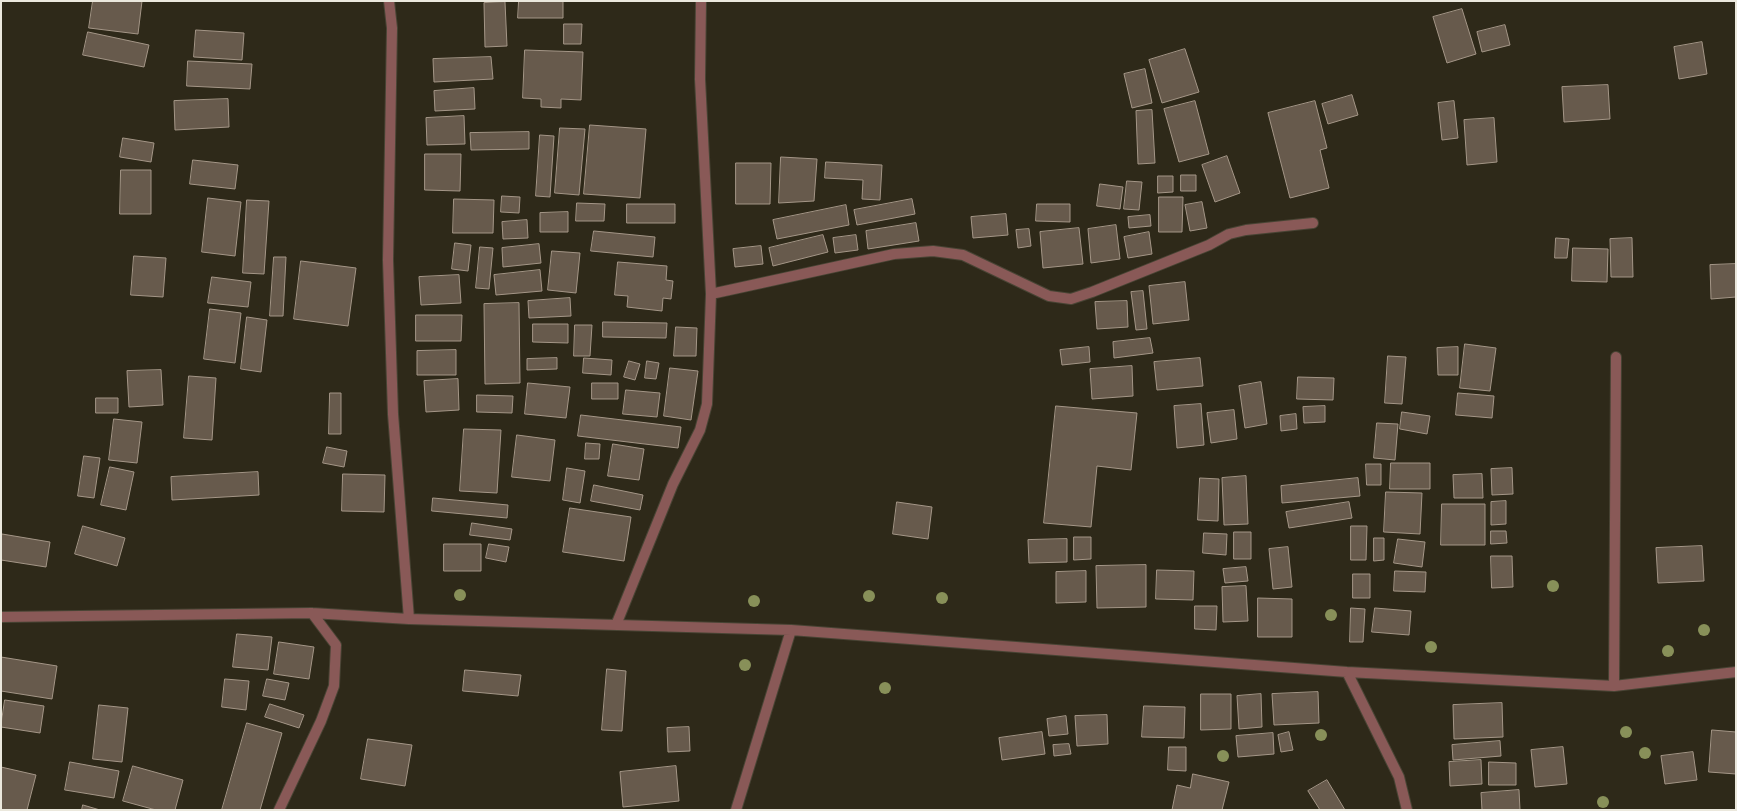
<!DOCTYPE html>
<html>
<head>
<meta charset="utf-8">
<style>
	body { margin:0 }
	#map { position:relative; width:1737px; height:811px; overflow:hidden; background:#2e2919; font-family:"Golos Text",sans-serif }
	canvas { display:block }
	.frame { position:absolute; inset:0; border:2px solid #ebe8dd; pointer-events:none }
</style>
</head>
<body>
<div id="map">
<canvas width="1737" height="811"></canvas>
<div class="frame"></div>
</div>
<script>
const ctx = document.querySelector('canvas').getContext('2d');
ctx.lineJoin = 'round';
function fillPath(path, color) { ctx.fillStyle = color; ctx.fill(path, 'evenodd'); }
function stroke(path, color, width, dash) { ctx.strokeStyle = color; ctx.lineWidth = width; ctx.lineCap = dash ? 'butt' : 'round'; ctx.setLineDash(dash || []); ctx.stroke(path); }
const building = new Path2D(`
	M93,1H142L138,34L89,28Z
	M519,1H563V18H518Z
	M505,2L507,46L485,47L484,3Z
	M1462,9L1476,54L1447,63L1433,17Z
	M564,24H582L581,44H564Z
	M1505,25L1510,45L1482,52L1477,32Z
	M196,30L244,33L242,60L194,57Z
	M88,32L149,45L144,67L83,55Z
	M1702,42L1707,74L1679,79L1674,47Z
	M1185,49L1199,92L1162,103L1149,60Z
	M525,50L583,52L581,100L561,99V108L541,107V99L523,98Z
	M491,57L493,79L434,82L433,59Z
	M188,61L252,64L250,89L187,86Z
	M1145,69L1152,103L1132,108L1124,74Z
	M1608,85L1610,119L1564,122L1562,87Z
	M474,88L475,109L435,111L434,91Z
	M1352,95L1358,115L1328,124L1322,104Z
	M228,99L229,127L175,130L174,101Z
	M1195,101L1209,154L1179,162L1164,109Z
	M1315,101L1327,148L1320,150L1329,188L1290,198L1268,113Z
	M1454,101L1458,138L1442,140L1438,103Z
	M1152,110L1155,163L1138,164L1136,111Z
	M464,116L465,144L427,145L426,118Z
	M1494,118L1497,162L1467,165L1464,120Z
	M590,125L646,129L640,198L584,194Z
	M560,128L585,129L579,195L555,193Z
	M529,132V149L471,150L470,133Z
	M540,135L554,136L550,197L536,196Z
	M123,138L154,143L151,162L120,157Z
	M425,154H461L460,191L425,190Z
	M1227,156L1240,193L1215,202L1202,165Z
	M781,157L817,159L814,201L779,203Z
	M193,160L238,165L235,189L190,184Z
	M826,162L882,165L880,200L862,199L863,180L825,178Z
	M736,163H771L770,204H736Z
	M121,170H151V214H120Z
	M1181,175H1196V191H1181Z
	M1158,176H1173V192L1158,193Z
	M1127,181L1142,182L1139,210L1124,209Z
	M1100,184L1123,187L1120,209L1097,206Z
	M502,196L520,197L519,213L501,212Z
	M1159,197H1183L1182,232H1159Z
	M208,198L241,202L235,256L202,252Z
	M454,199L494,200L493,233H453Z
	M912,199L915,214L857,225L854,210Z
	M247,200L269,201L264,274L243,273Z
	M1202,202L1207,228L1190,231L1185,205Z
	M577,203L605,204L604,221H576Z
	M627,204H675V223H627Z
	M1037,204H1070V222L1036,221Z
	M846,205L849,225L777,239L773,220Z
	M568,212V232H540V213Z
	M1006,214L1008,235L973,238L971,217Z
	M1150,215L1151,226L1129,228L1128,217Z
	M527,220L528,238L503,239L502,222Z
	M916,223L919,241L868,249L866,231Z
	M1116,225L1120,259L1091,263L1088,229Z
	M1079,228L1083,264L1043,268L1040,232Z
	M1029,229L1031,246L1018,248L1016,230Z
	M594,231L655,237L653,257L591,251Z
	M1149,232L1152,254L1128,258L1124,237Z
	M823,235L828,252L773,266L769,248Z
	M856,235L858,250L835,253L833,238Z
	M1556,238L1569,239L1567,258H1555Z
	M1632,238L1633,277H1611L1610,239Z
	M455,243L471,245L468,271L452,269Z
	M539,244L541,263L503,267L502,248Z
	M761,246L763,264L735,267L733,249Z
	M480,247L493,248L489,289L476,288Z
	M1573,248L1608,249L1607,282L1572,281Z
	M552,251L580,253L576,293L548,290Z
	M134,256L166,258L163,297L131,295Z
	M274,257H286L283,316H270Z
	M301,261L356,268L348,326L294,319Z
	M618,262L667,266L666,280L673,281L671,299L663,298L662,311L627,307L628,296L615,295Z
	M1736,264V297L1711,299L1710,265Z
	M540,270L542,291L496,295L494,275Z
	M459,275L461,303L421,305L419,277Z
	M212,277L251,282L248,307L208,303Z
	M1185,282L1189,320L1153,324L1149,286Z
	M1143,291L1147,329L1136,330L1131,292Z
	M570,298L571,316L529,318L528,301Z
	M1127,301L1128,327L1097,329L1095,302Z
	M519,303L520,383L485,384L484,304Z
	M210,309L241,313L235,363L204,359Z
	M416,315H462L461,341H416Z
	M247,317L267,320L261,372L241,369Z
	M603,322L667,323L666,338L603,337Z
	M533,324H568V343L533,342Z
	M575,325H592L590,356H574Z
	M676,327L697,328L696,356H674Z
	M1150,338L1153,353L1114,358L1113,342Z
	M1465,344L1496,348L1490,391L1460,388Z
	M1089,347L1090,362L1062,365L1060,350Z
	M1458,347V375H1438L1437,348Z
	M456,350V375H417V351Z
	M1388,356L1406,357L1402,404L1385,403Z
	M557,358V369L527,370V359Z
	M584,358L612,360L611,375L583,373Z
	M1200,358L1203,386L1157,390L1154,362Z
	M629,361L640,364L635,380L624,377Z
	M647,361L659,363L656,379L645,378Z
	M1132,366L1133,396L1092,399L1090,369Z
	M670,368L698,371L691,420L664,416Z
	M161,370L163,405L129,407L127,371Z
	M189,376L216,378L212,440L184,438Z
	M1298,377L1334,378L1333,400L1297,399Z
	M458,379L459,410L426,412L424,381Z
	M1261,382L1267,424L1245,428L1239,386Z
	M528,383L570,387L566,418L525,414Z
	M592,383H618V399H592Z
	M626,390L660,393L657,417L623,414Z
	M330,393H341V434H329Z
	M1458,393L1494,396L1492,418L1456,415Z
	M477,395L513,396L512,413L477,412Z
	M96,398H118V413H96Z
	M1201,404L1204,445L1177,448L1174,406Z
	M1056,406L1137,413L1131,470L1097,466L1091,527L1044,523Z
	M1325,406V422L1304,423L1303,407Z
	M1234,410L1237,439L1211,443L1207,413Z
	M1402,412L1430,416L1427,434L1400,429Z
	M1296,414L1297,429L1281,431L1280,416Z
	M581,415L681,427L678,448L578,436Z
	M114,419L142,422L137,463L109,460Z
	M1377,423L1398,424L1395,460L1374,458Z
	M464,429L501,430L497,493L460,491Z
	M517,435L555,440L550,481L512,477Z
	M586,443L600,444L599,459H585Z
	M613,444L644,449L639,480L608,476Z
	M327,447L347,451L344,467L323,463Z
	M84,456L100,458L94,498L78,496Z
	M1391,463H1430V489H1390Z
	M1366,464H1381V485H1367Z
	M110,467L134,472L126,510L101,505Z
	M567,468L585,471L580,503L563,500Z
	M1512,468L1513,494L1492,495L1491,469Z
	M258,472L259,495L172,500L171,477Z
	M343,474L385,475L384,512L342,511Z
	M1482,474L1483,498H1454L1453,475Z
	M1246,476L1248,524L1224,525L1222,478Z
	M1200,478L1219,479L1218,521L1198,520Z
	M1358,478L1360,496L1282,503L1281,486Z
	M594,485L643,495L640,510L591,501Z
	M1386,492L1422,493L1420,534L1384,532Z
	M433,498L508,505L507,518L432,511Z
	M1506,501V524L1491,525V502Z
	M897,502L932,507L928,539L893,534Z
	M1349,502L1352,518L1289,528L1286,512Z
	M1442,504H1485V545H1441Z
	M570,508L631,517L624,561L563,552Z
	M472,523L512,529L510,540L470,535Z
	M83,526L125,538L117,566L75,554Z
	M1351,526H1367L1366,560H1351Z
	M1491,531H1506L1507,543L1491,544Z
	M1234,532H1251V559H1234Z
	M1204,533L1227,534L1226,555L1203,553Z
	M2,534L50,542L46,567L1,560Z
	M1074,537H1091V559L1074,560Z
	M1374,538H1384V560L1374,561Z
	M1067,539V562L1029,563L1028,540Z
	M1398,539L1425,542L1422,567L1394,563Z
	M444,544H481V571H444Z
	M489,544L509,547L506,562L486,558Z
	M1702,546L1704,581L1658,583L1656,548Z
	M1288,547L1292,587L1273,589L1269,549Z
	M1491,556H1512L1513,587L1492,588Z
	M1146,565V607L1097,608L1096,566Z
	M1246,567L1248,581L1225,583L1223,569Z
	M1157,570L1194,571L1193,600L1156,599Z
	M1086,571V602L1056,603V572Z
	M1395,571L1426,572L1425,592L1394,591Z
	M1353,574H1370V598H1353Z
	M1246,586L1248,621L1223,622L1222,587Z
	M1258,598L1292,599V637H1258Z
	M1195,606H1217L1216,630L1195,629Z
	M1351,608L1365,609L1363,642H1350Z
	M1375,608L1411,611L1409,635L1372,632Z
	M237,634L272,637L268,670L233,667Z
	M279,642L314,647L309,679L274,674Z
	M1,657L57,666L52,699L1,691Z
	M607,669L626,671L622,731L602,730Z
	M465,670L521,675L518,696L463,691Z
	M225,679L249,681L246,710L222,707Z
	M267,679L289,683L285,700L263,696Z
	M1318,692L1319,723L1274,725L1272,694Z
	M1201,694H1231V729L1201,730Z
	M1261,694L1262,727L1239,729L1237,696Z
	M5,700L44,706L40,733L1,727Z
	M1502,703L1503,737L1454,739L1453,705Z
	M270,704L304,715L299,728L265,717Z
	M99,705L128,708L122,762L93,759Z
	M1144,706L1185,707L1184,738L1142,737Z
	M1107,715L1108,744L1077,746L1075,716Z
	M1066,716L1068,734L1049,736L1047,719Z
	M247,723L282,733L260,810H222Z
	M689,727L690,751L668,752L667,728Z
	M1712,730L1736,732V774L1709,772Z
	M1042,732L1045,754L1002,760L999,738Z
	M1289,732L1293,750L1281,752L1278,735Z
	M1273,733L1274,754L1238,757L1236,736Z
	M368,739L412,745L405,786L361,779Z
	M1500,741L1501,756L1453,760L1452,745Z
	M1069,744L1071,754L1054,756L1053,745Z
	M1169,747H1186V771L1168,770Z
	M1563,747L1567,784L1535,787L1531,750Z
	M1693,752L1697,780L1665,784L1661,756Z
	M1481,760L1482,784L1450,786L1449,762Z
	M70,762L119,771L114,798L65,790Z
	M1489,762L1516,763V785H1489Z
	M133,766L183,780L175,810H156L123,801Z
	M676,766L679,801L623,807L620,772Z
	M1,767L36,775L27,810H1Z
	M1193,774L1229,782L1222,810H1172L1177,785L1190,788Z
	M1327,780L1345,810H1320L1308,791Z
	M1519,790L1520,810H1482L1481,793Z
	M83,805L100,810H82Z`);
fillPath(building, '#675a4c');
stroke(building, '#a49687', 1);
const street = new Path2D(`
	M389,1L392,28L388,260L393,414L409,619
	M711,294L894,254L933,251L963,255L1049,296L1071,299L1092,292L1209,245L1229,234L1246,230L1313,223
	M1,617L312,613L409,619L791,630L1347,672L1614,686L1736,672
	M616,625L673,484L700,430L707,404L711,294L700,79L701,1
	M1347,672L1399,777L1407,810
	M1614,686L1616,357
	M279,810L321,721L334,686L336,645L312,613
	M736,810L791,630`);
stroke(street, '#484434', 12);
stroke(street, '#895957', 10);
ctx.fillStyle = '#889059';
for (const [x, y] of [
	[1553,586],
	[460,595],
	[869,596],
	[942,598],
	[754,601],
	[1331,615],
	[1704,630],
	[1431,647],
	[1668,651],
	[745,665],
	[885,688],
	[1626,732],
	[1321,735],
	[1645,753],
	[1223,756],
	[1603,802]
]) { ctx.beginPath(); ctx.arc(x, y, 6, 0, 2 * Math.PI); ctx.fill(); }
</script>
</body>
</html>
